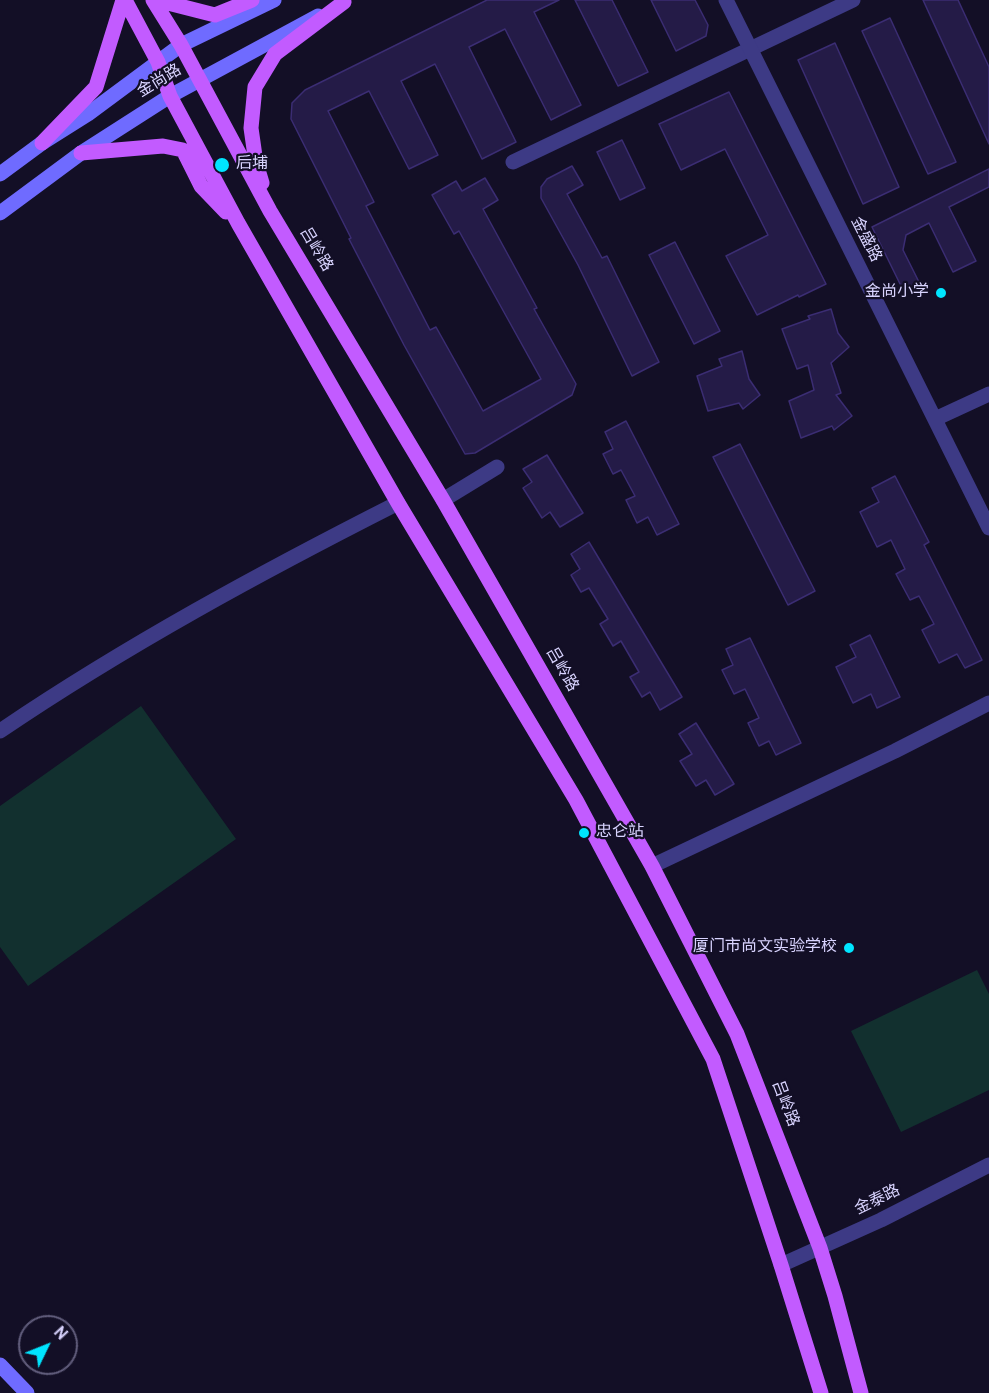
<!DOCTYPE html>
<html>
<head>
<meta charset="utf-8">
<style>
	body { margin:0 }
	#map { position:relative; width:989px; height:1393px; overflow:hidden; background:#130f26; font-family:Overpass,sans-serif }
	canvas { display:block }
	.north { position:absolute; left:18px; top:1315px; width:60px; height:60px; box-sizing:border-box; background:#130f26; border:2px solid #625e7d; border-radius:50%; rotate:47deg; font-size:16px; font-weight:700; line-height:24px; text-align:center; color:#d9d4ff }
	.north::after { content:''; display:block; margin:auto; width:21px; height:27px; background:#00e5ff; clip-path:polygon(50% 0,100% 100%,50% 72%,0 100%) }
</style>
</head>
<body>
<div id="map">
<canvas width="989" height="1393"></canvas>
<div class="north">N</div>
</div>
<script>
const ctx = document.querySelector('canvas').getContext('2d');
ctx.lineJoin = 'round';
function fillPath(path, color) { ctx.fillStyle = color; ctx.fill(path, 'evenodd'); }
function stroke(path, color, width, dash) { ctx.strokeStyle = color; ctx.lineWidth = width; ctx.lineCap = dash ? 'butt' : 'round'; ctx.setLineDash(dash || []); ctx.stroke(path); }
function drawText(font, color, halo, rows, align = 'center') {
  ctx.font = font + ' Overpass,"Noto Sans SC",sans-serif'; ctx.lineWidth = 4.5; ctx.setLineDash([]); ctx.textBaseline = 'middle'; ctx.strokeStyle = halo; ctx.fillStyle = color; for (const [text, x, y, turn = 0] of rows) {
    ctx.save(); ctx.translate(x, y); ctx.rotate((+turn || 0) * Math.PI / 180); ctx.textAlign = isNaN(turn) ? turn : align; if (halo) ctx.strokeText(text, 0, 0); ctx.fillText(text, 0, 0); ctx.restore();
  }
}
fillPath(new Path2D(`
	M141,706L236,839L28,986L0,947V806Z
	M977,970L989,994V1090L901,1132L851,1031Z`), '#12302f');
const building = new Path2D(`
	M487,0H559L534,12L581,105L551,120L505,29L469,47L516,142L482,159L435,64L401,81L438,155L409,169L369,91L328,111L374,202L366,206L430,330L436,327L483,411L541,379L459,231L454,234L432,195L456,181L462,191L485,178L498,200L483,209L537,308L534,309L576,384L572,395L475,453L465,454L404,345L349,239L351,238L291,119L292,103L305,90Z
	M575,0H612L648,72L618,86Z
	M651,0H695L708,25L706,36L676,51Z
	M923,0H958L989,67V144Z
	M890,18L956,162L928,174L862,31Z
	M835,43L899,187L863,204L798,60Z
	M729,92L826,284L799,297L798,295L757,315L726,256L768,235L725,149L681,170L659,124Z
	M622,140L645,188L620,200L597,152Z
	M572,166L583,185L567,194L602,258L607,256L659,362L632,376L578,265L541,198V187L547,179Z
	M989,169V187L949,207L976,261L953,272L929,223L906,235L903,250L920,284L904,292L872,227Z
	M675,242L720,331L694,344L649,255Z
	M831,309L838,333L849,347L831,363L841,393L836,395L852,416L834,430L832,426L801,438L789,401L814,390L808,365L797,369L782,329L810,319L808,316Z
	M742,351L749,379L760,395L743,409L739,403L708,411L697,376L722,366L719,359Z
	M626,421L679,524L657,535L648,517L637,523L626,500L635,496L621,470L613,474L603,454L613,449L605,432Z
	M740,444L815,591L788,605L713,457Z
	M547,455L583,513L560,527L550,512L542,518L523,488L532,482L523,469Z
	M895,476L929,542L924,545L982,660L965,668L957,654L939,663L922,630L934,624L919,596L910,600L896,574L905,569L891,540L877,547L860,512L879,502L872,488Z
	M589,542L682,697L660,710L650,692L642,697L630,677L639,672L621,641L613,646L600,624L608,619L589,588L581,592L571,575L580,569L571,554Z
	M870,635L900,697L877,708L871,694L853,703L836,667L856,657L850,645Z
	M750,638L801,743L776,755L769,741L759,746L748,723L759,718L745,689L734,694L722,670L733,665L726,649Z
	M696,723L734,784L715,795L706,780L696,786L680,761L692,754L679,734Z`);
fillPath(building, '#241b47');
stroke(building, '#3b2d73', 1.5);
stroke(new Path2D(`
	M513,162L853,0
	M443,500L497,467`), '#3d3a85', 15);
stroke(new Path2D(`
	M726,0L989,528
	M935,419L989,394
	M0,731C127,645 262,572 398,503
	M652,866L895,751L989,703
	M781,1265L881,1220L989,1165`), '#3d3a85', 15);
stroke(new Path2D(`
	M0,174L42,143L88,114L181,45L274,0
	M0,213L81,153L170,96L318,16
	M0,1365L27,1393`), '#6f6bff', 15);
stroke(new Path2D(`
	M125,0L158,62L170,96L238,223L398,503L576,800L713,1059L781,1265L821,1393
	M153,0L181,45L270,211L443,500L652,866L737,1034L820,1248L835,1296L861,1393
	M156,0L215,15L252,0
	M42,143L96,87L123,0
	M81,153L163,146L183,150L201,186L226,212
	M262,183L256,163L251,128L255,87L275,54L344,2`), '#c25bff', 15);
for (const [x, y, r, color] of [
	[222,165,8,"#00e5ff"],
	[941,293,6,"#00e5ff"],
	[584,833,6,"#00e5ff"],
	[849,948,6,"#00e5ff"]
]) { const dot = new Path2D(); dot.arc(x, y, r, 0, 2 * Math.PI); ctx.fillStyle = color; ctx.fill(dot); stroke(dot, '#130f26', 2); }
drawText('16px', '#d9d4ff', '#130f26', [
	["金尚路",160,82,-31],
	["金盛路",865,240,63],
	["吕岭路",315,250,59],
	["吕岭路",561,670,60],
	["吕岭路",784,1104,69],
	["金泰路",878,1201,-26]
]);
drawText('16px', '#d9d4ff', '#130f26', [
	["后埔",236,165],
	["金尚小学",929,293,"right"],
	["忠仑站",596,833],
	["厦门市尚文实验学校",837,948,"right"]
], 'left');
</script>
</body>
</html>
